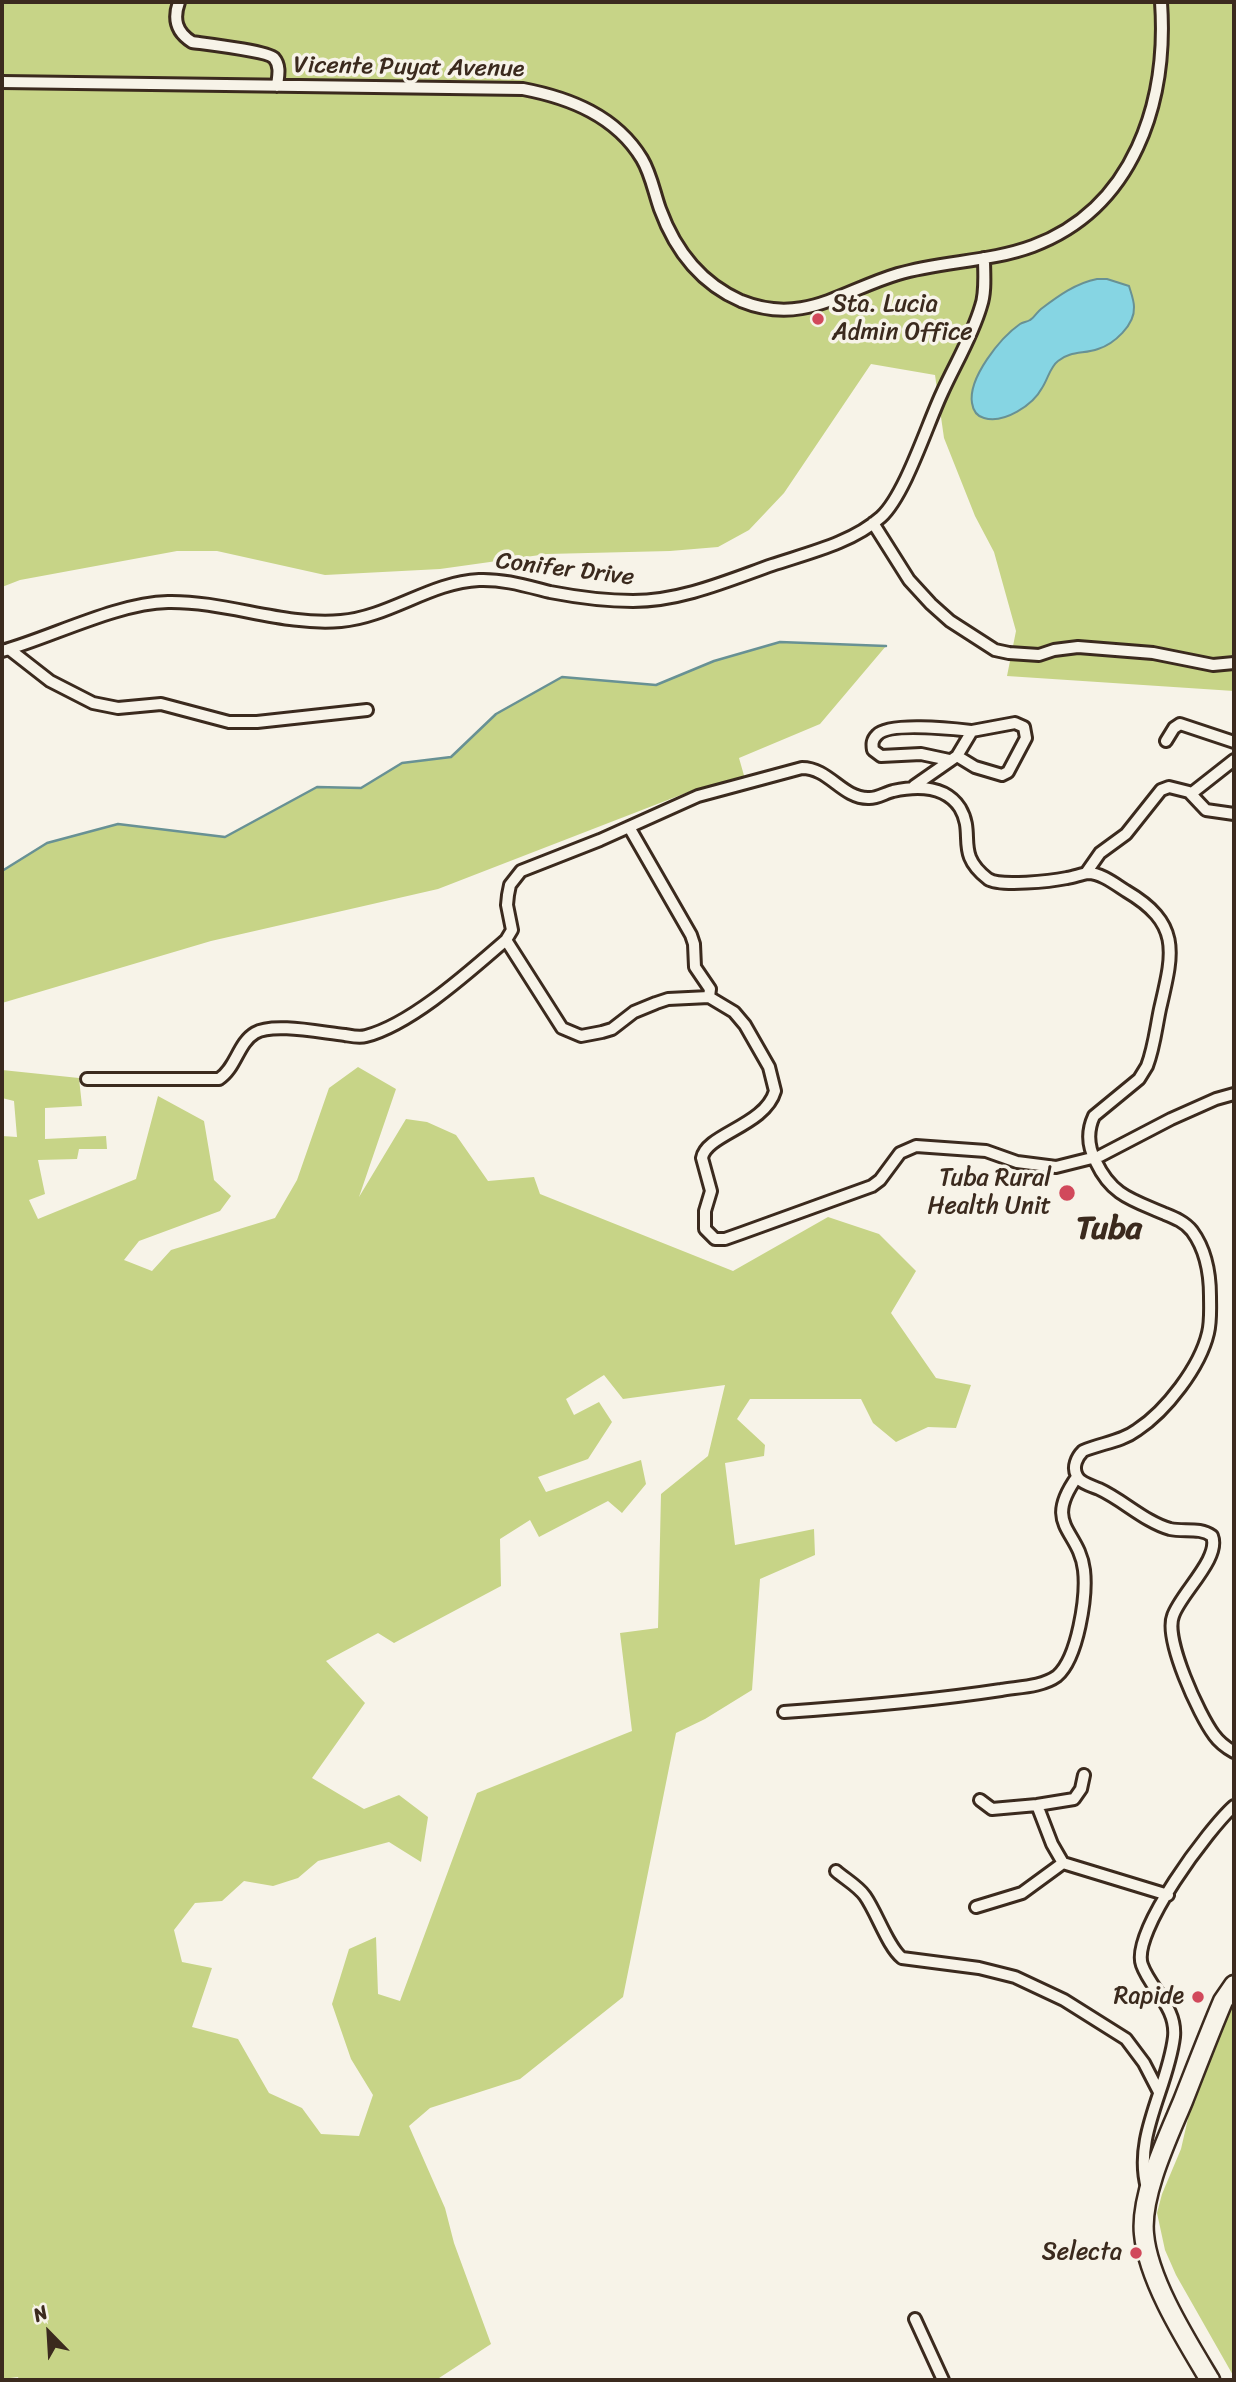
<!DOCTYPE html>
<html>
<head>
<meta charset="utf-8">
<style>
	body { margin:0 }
	#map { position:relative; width:1236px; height:2382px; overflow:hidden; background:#f7f3e8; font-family:Sriracha,sans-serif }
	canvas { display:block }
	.frame { position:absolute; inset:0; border:4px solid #3b2a1e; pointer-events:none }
	.north { position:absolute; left:14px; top:2298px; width:70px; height:70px; -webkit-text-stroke:5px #f7f3e8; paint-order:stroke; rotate:336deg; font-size:19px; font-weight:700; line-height:28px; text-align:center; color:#3b2a1e }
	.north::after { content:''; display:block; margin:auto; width:24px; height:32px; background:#3b2a1e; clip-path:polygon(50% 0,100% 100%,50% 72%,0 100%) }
</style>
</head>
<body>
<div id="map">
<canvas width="1236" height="2382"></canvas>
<div class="frame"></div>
<div class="north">N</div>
</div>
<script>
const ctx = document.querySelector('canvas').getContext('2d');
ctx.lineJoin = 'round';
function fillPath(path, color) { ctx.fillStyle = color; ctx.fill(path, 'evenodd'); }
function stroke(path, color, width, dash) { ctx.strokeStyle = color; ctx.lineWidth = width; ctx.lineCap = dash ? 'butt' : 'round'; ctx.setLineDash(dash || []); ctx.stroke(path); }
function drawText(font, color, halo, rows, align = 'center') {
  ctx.font = font + ' Sriracha,sans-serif'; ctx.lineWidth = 7; ctx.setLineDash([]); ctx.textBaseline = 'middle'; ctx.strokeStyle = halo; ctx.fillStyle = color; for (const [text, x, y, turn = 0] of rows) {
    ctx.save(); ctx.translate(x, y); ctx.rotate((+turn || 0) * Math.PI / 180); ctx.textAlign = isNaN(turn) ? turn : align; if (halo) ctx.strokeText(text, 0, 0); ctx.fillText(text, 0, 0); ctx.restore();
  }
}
fillPath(new Path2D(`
	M2,2H1234V691L1007,676L1016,631L994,552L975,516L944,438L935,375L871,364L784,493L749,530L718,547L670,551L547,554L440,569L325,575L217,551H177L20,580L2,587Z
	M780,642L886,646L820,724L739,758L745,779L691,791L438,889L211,941L2,1003V871L47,843L118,824L225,837L317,787L361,788L402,763L451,757L496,714L562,677L656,685L714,661Z
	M358,1067L396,1089L359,1197L406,1119L427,1122L456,1135L488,1181L534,1177L540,1194L733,1271L828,1217L879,1234L916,1271L891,1313L936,1378L971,1385L956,1428L928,1427L896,1442L873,1423L861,1399H750L737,1419L765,1445L764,1456L725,1463L735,1545L814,1529L815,1555L760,1579L752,1690L705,1719L676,1733L623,1997L520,2079L430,2108L409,2126L445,2208L454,2243L491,2344L436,2380H19L18,2377L2,2379V1136L17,1137L14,1101L2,1098V1070L79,1078L82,1106L45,1108V1139L106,1136L107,1149H79L77,1159L38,1160L45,1194L29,1200L38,1219L136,1179L158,1096L204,1121L214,1180L231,1196L220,1211L139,1241L124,1260L152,1271L171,1250L275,1218L297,1180L329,1088ZM604,1375L623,1399L725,1385L708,1456L661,1494L658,1628L620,1633L632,1731L477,1793L400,2001L378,1994L376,1937L349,1949L332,2004L351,2059L373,2095L359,2136L321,2134L302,2108L269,2093L238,2039L192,2027L212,1968L182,1962L174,1930L195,1903L222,1901L244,1881L273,1886L298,1878L318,1861L389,1842L421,1862L428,1817L399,1795L364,1809L312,1778L365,1703L326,1661L378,1633L394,1643L501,1586L500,1539L530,1520L539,1537L608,1501L622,1513L646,1484L641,1460L546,1492L538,1477L588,1459L612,1422L599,1402L574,1415L566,1399Z
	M1234,1994V2377L1176,2275L1165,2250L1157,2213L1162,2194L1181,2149L1192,2101Z`), '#c7d487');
const water = new Path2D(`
	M1097,279H1107L1129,286C1131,293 1134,300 1134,307C1135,325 1114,344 1098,349C1084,354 1070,351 1058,361C1050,367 1048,379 1042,388C1033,405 1004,424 984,418C976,416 973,410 972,403C968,378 1000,338 1020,324C1023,322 1027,322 1030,320C1034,318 1037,312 1041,309C1058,296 1076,283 1097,279Z`);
fillPath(water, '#86d5e3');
stroke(water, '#689194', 2);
stroke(new Path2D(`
	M2,871L47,843L118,824L225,837L317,787L361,788L402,763L451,757L496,714L562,677L656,685L714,661L780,642L886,646`), '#689194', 2.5);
const street = new Path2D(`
	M179,2C173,19 176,32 192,42C206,44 267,51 274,58C281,66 278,77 277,86
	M2,82L523,89C570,98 616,116 642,159C651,174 654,192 660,209C675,250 700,283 741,301C803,326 841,291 898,274C942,261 990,262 1033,246C1134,208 1168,102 1161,2
	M873,523L909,580L931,604L950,621L995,650L1009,653L1039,655L1054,650L1078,647L1153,653L1213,665L1234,663
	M9,649L50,681L93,703L118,708L161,704L229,722H257L367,710
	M2,651C52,637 117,603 168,602C227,601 282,626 341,621C389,617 431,582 479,580C503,579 526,586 550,592C576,597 605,601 633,601C681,601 727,581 772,565C808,553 852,543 881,517C905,495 927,425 942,393C955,364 972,337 981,306C986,292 984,273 984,258
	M1166,741L1174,728L1180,724L1234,742
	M949,760L921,754L881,756L873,750C872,744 872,740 877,735C889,722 953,729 972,731
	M914,786L957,756L972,731L1015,723L1024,727L1026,738L1008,772L1002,775L975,767L957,756
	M1192,793L1234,760
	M629,827L691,935L694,944L695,967L710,989L709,997
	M1086,873L1100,853L1126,834L1161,790L1169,787L1189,792L1206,810L1234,814
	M506,940L562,1028L581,1036L602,1032L612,1029L634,1012L656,1003L668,999L709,997L734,1012L745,1025L769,1067L775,1091C765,1126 706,1134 702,1158L711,1191L705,1211V1229L715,1239H725L742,1233L872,1186L880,1180L900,1153L916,1146L986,1151L1017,1162L1056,1167L1100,1156L1171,1119L1216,1099L1234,1094
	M87,1079H219C236,1068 238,1043 255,1033C273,1022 323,1033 345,1035C351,1036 359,1038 366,1036C412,1024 470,971 506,940L512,930L507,905L508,895L510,885L521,871L600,840L698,796L802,768C829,768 842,798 868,798C876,799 885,793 893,791C916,786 945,785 960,808C976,835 954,853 988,879C1000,887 1052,881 1067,878C1074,877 1081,874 1088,873C1101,873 1115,884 1126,891C1182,924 1173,953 1160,1009C1156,1028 1154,1048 1147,1066L1139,1079L1094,1116C1087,1131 1088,1147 1096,1162C1112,1196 1133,1200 1165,1214C1175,1218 1185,1222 1192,1231C1206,1250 1210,1273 1210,1296C1210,1308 1211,1321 1208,1333C1200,1367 1166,1411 1137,1430C1121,1442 1101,1443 1083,1451C1077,1457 1072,1467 1077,1476C1080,1483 1092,1486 1099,1489C1123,1500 1145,1522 1170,1529C1184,1532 1200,1527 1212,1536C1221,1558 1180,1594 1173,1616C1164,1639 1199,1715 1214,1735C1219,1742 1227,1748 1234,1752
	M784,1712C856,1707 929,1701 1001,1690C1018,1687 1042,1687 1057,1676C1078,1658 1087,1596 1084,1570C1079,1529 1042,1526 1077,1477
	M980,1800L992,1809L1037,1805L1074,1799L1081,1789L1084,1775
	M1037,1805L1052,1844L1063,1863L1168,1895
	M836,1871C845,1879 858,1886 865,1896C877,1913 888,1947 902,1958L979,1968L1015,1977L1064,2000L1126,2039L1144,2063L1159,2092
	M976,1907L1022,1893L1063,1863
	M1147,2188C1133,2136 1168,2088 1174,2037C1177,2007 1151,1990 1142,1965C1130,1933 1210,1827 1234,1806
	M915,2319L943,2380`);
const primary = new Path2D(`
	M1210,2380C1186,2340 1148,2280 1144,2234C1140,2195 1168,2137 1183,2101C1196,2068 1209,2034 1223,2001L1234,1985`);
stroke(street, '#3b2a1e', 16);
stroke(primary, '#3b2a1e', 23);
stroke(street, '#f7f3e8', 10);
stroke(primary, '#f7f3e8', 18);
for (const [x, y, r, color] of [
	[818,319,7,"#d1495b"],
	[1067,1193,9,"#d1495b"],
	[1198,1997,7,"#d1495b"],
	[1136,2253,7,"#d1495b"]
]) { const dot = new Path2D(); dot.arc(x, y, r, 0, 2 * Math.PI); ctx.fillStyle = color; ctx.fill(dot); stroke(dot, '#f7f3e8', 2.5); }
drawText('24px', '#3b2a1e', '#f7f3e8', [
	["Vicente Puyat Avenue",409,68,1],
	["Conifer Drive",565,570,7]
]);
drawText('24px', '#3b2a1e', '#f7f3e8', [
	["Sta. Lucia",832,305,"left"],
	["Admin Office",832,333,"left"],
	["Tuba Rural",1051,1179],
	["Health Unit",1051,1207],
	["Rapide",1184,1997],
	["Selecta",1122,2253]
], 'right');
drawText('bold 32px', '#3b2a1e', '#f7f3e8', [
	["Tuba",1109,1230]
]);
</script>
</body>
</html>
